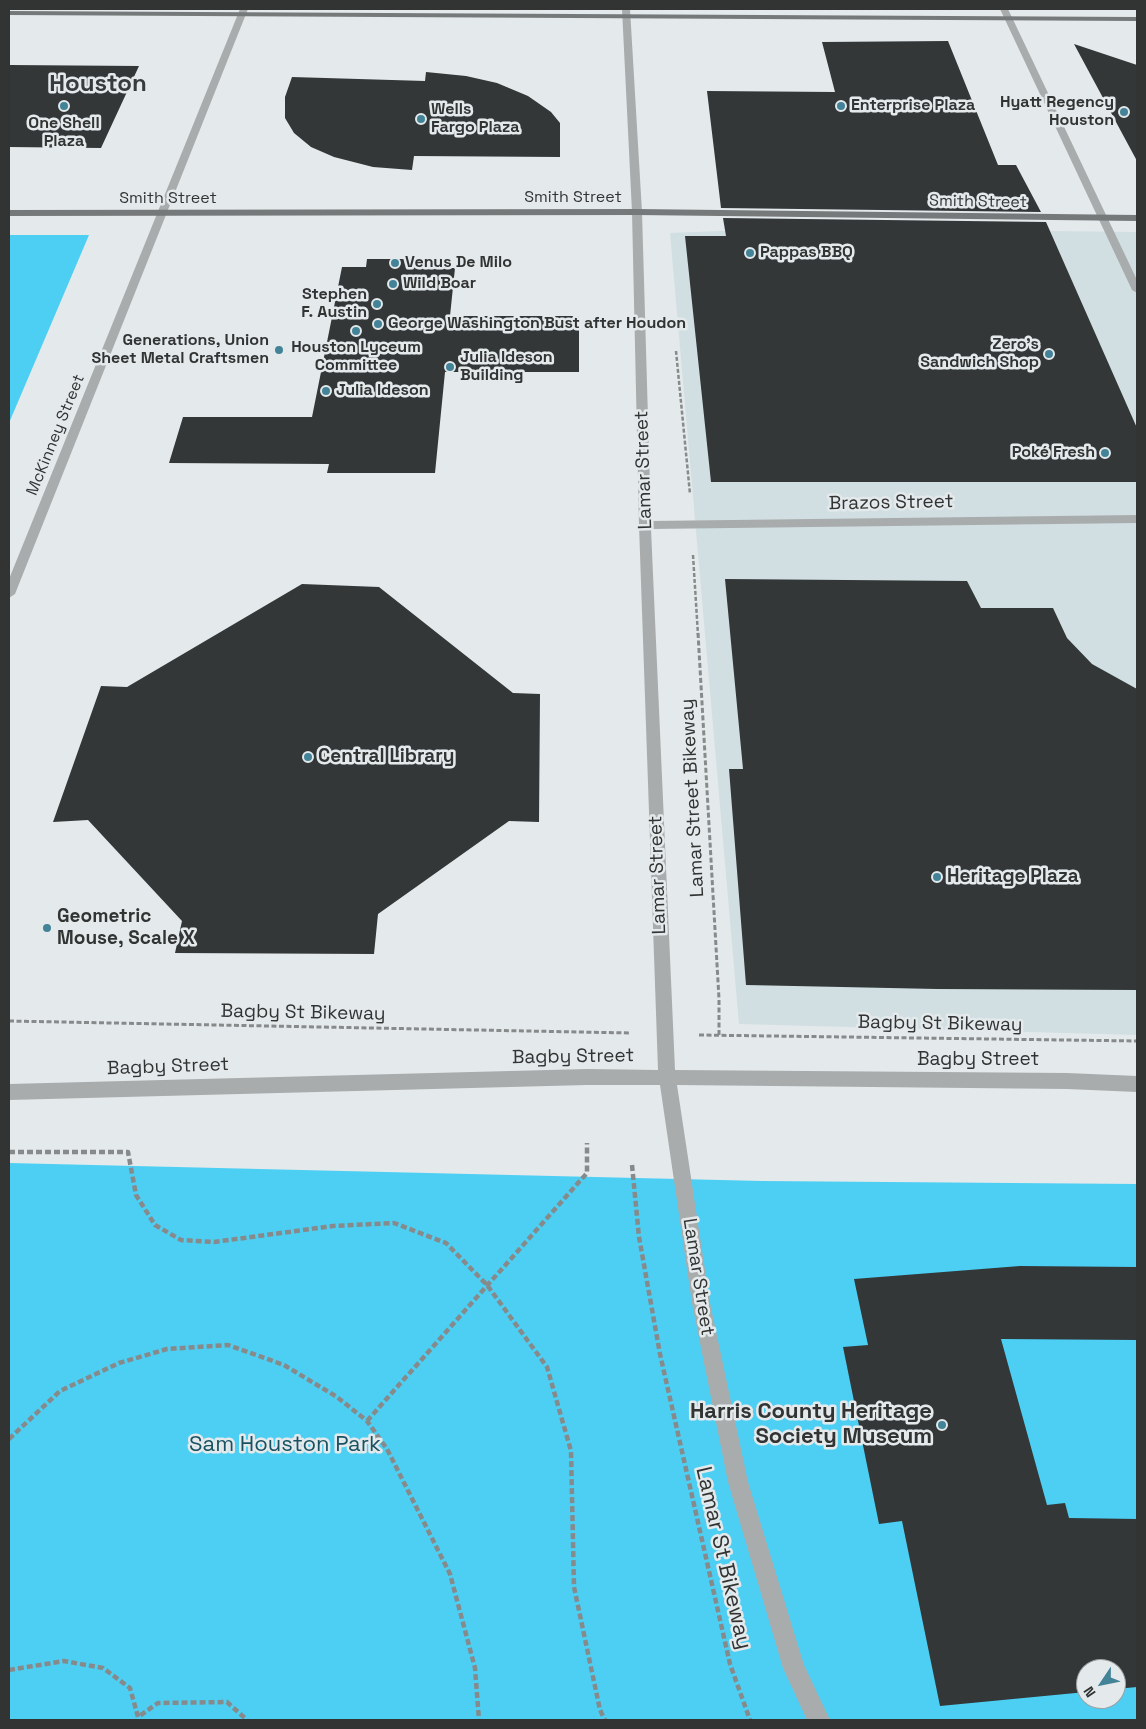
<!DOCTYPE html>
<html>
<head>
<meta charset="utf-8">
<style>
	body { margin:0 }
	#map { position:relative; width:1146px; height:1729px; overflow:hidden; background:#e4e9eb; font-family:"Space Grotesk",sans-serif }
	canvas { display:block }
	.frame { position:absolute; inset:0; border:10px solid #323434; pointer-events:none }
	.north { position:absolute; left:1076px; top:1659px; width:50px; height:50px; box-sizing:border-box; background:#e4e9eb; border:1px solid #9da1a2; border-radius:50%; rotate:236deg; font-size:14px; font-weight:700; line-height:20px; text-align:center; color:#323434 }
	.north::after { content:''; display:block; margin:auto; width:18px; height:22px; background:#438397; clip-path:polygon(50% 0,100% 100%,50% 72%,0 100%) }
</style>
</head>
<body>
<div id="map">
<canvas width="1146" height="1729"></canvas>
<div class="frame"></div>
<div class="north">N</div>
</div>
<script>
const ctx = document.querySelector('canvas').getContext('2d');
ctx.lineJoin = 'round';
function fillPath(path, color) { ctx.fillStyle = color; ctx.fill(path, 'evenodd'); }
function stroke(path, color, width, dash) { ctx.strokeStyle = color; ctx.lineWidth = width; ctx.lineCap = dash ? 'butt' : 'round'; ctx.setLineDash(dash || []); ctx.stroke(path); }
function drawText(font, color, halo, rows, align = 'center') {
  ctx.font = font + ' "Space Grotesk",sans-serif'; ctx.lineWidth = 5; ctx.setLineDash([]); ctx.textBaseline = 'middle'; ctx.strokeStyle = halo; ctx.fillStyle = color; for (const [text, x, y, turn = 0] of rows) {
    ctx.save(); ctx.translate(x, y); ctx.rotate((+turn || 0) * Math.PI / 180); ctx.textAlign = isNaN(turn) ? turn : align; if (halo) ctx.strokeText(text, 0, 0); ctx.fillText(text, 0, 0); ctx.restore();
  }
}
fillPath(new Path2D(`
	M795,228L1137,232V1035L739,1024L670,233Z`), '#d1dfe3');
fillPath(new Path2D(`
	M9,235H89L9,423Z
	M9,1163L762,1181L1137,1184V1720H9ZM1086,1669H1116V1699H1086Z`), '#4dcff4');
fillPath(new Path2D(`
	M948,41L998,165H1016L1041,212L721,208L707,91L835,92L822,42Z
	M1074,44L1137,65V161Z
	M9,65L139,66L101,148L9,147Z
	M426,72L466,76L497,83L528,96L551,112L560,123V157L414,156L412,170L373,167L334,157L311,147L294,133L285,118V97L292,77L425,81Z
	M723,218L1046,222L1137,428V482H711L685,236H726Z
	M367,259H432L430,268H455L450,316H579V372H445L435,473H327L329,464L169,463L183,417H312L342,267H366Z
	M725,579L967,581L981,608H1053L1067,638L1092,664L1137,689V990L937,989L746,985L729,769H743Z
	M302,584L379,587L513,693L540,694L539,822L509,821L378,914L374,954L175,953L182,921L88,820L53,822L101,686L127,687Z
	M1020,1266L1137,1267V1340L1001,1339L1047,1505L1065,1503L1069,1518L1137,1519V1687L1116,1689V1669H1086V1692L940,1706L902,1521L879,1524L843,1347L868,1345L854,1279Z`), '#333738');
stroke(new Path2D(`
	M676,351L690,494
	M693,555L698,635`), '#878a8b', 2.5, [4, 2]);
stroke(new Path2D(`
	M698,633L719,999V1035
	M9,1021L631,1033
	M699,1035L1137,1041`), '#878a8b', 3, [5, 2.5]);
stroke(new Path2D(`
	M9,1152H128L136,1195L155,1225L181,1240L214,1242L333,1226L394,1223L446,1243L487,1285L547,1367L571,1451L574,1587L600,1710L605,1720
	M632,1165L639,1237L660,1354L730,1664L750,1720
	M367,1421L587,1173V1143
	M9,1439L60,1391L119,1363L167,1349L228,1345L284,1365L337,1397L367,1421L387,1449L450,1574L475,1668L479,1720
	M9,1670L64,1661L103,1668L130,1688L138,1717L158,1703L227,1702L247,1720`), '#878a8b', 4.5, [6, 3]);
fillPath(new Path2D(`
	M240,9H248L15,594L9,598V579Z
	M622,9H630L642,212L651,521L1137,515V523L651,529L675,1070L1067,1073L1137,1076V1092L1067,1089L677,1085L710,1303L748,1482L804,1665L830,1720H807L783,1668L728,1482L692,1303L660,1085H587L9,1100V1084L587,1069L658,1070L639,525L632,212Z
	M1000,9H1008L1137,280V293L1132,290Z`), '#a9acac');
fillPath(new Path2D(`
	M9,11L1137,17V21L9,15Z
	M637,209L1137,215V221L637,215L9,216V210Z`), '#75797a');
for (const [x, y, r, color] of [
	[64,106,5,"#438397"],
	[841,106,5,"#438397"],
	[1124,112,5,"#438397"],
	[421,119,5,"#438397"],
	[750,253,5,"#438397"],
	[395,263,5,"#438397"],
	[393,284,5,"#438397"],
	[377,304,5,"#438397"],
	[378,324,5,"#438397"],
	[356,331,5,"#438397"],
	[279,350,5,"#438397"],
	[1049,354,5,"#438397"],
	[450,367,5,"#438397"],
	[326,391,5,"#438397"],
	[1105,453,5,"#438397"],
	[308,757,5,"#438397"],
	[937,877,5,"#438397"],
	[47,928,5,"#438397"],
	[942,1425,5,"#438397"]
]) { const dot = new Path2D(); dot.arc(x, y, r, 0, 2 * Math.PI); ctx.fillStyle = color; ctx.fill(dot); stroke(dot, '#e4e9eb', 2); }
drawText('bold 16px', '#323434', '#e4e9eb', [
	["Hyatt Regency",1114,103,"right"],
	["Houston",1114,121,"right"],
	["Enterprise Plaza",851,106],
	["Wells",431,110],
	["Fargo Plaza",431,128],
	["One Shell",64,124,"center"],
	["Plaza",64,142,"center"],
	["Pappas BBQ",760,253],
	["Venus De Milo",405,263],
	["Wild Boar",403,284],
	["Stephen",367,295,"right"],
	["F. Austin",367,313,"right"],
	["George Washington Bust after Houdon",388,324],
	["Generations, Union",269,341,"right"],
	["Sheet Metal Craftsmen",269,359,"right"],
	["Zero's",1039,345,"right"],
	["Sandwich Shop",1039,363,"right"],
	["Houston Lyceum",356,348,"center"],
	["Committee",356,366,"center"],
	["Julia Ideson",460,358],
	["Building",460,376],
	["Julia Ideson",336,391],
	["Poké Fresh",1095,453,"right"]
], 'left');
drawText('16px', '#323434', '#e4e9eb', [
	["Smith Street",573,198],
	["Smith Street",168,199],
	["Smith Street",978,202,1],
	["McKinney Street",56,435,-68]
]);
drawText('19px', '#323434', '#e4e9eb', [
	["Lamar Street",644,470,-92],
	["Brazos Street",891,503,-1],
	["Lamar Street Bikeway",693,798,-93],
	["Lamar Street",658,875,-92],
	["Bagby St Bikeway",303,1013,1],
	["Bagby St Bikeway",940,1024,1],
	["Bagby Street",573,1057,-1],
	["Bagby Street",978,1060],
	["Bagby Street",168,1067,-2],
	["Lamar Street",698,1277,81]
]);
drawText('bold 19px', '#323434', '#e4e9eb', [
	["Central Library",318,757],
	["Heritage Plaza",947,877],
	["Geometric",57,917],
	["Mouse, Scale X",57,939]
], 'left');
drawText('bold 22px', '#323434', '#e4e9eb', [
	["Harris County Heritage",932,1412],
	["Society Museum",932,1437]
], 'right');
drawText('22px', '#185262', '#e4e9eb', [
	["Sam Houston Park",285,1445]
]);
drawText('22px', '#323434', '#e4e9eb', [
	["Lamar St Bikeway",723,1558,77]
]);
drawText('bold 24px', '#373b3c', '#e4e9eb', [
	["Houston",98,84]
]);
</script>
</body>
</html>
